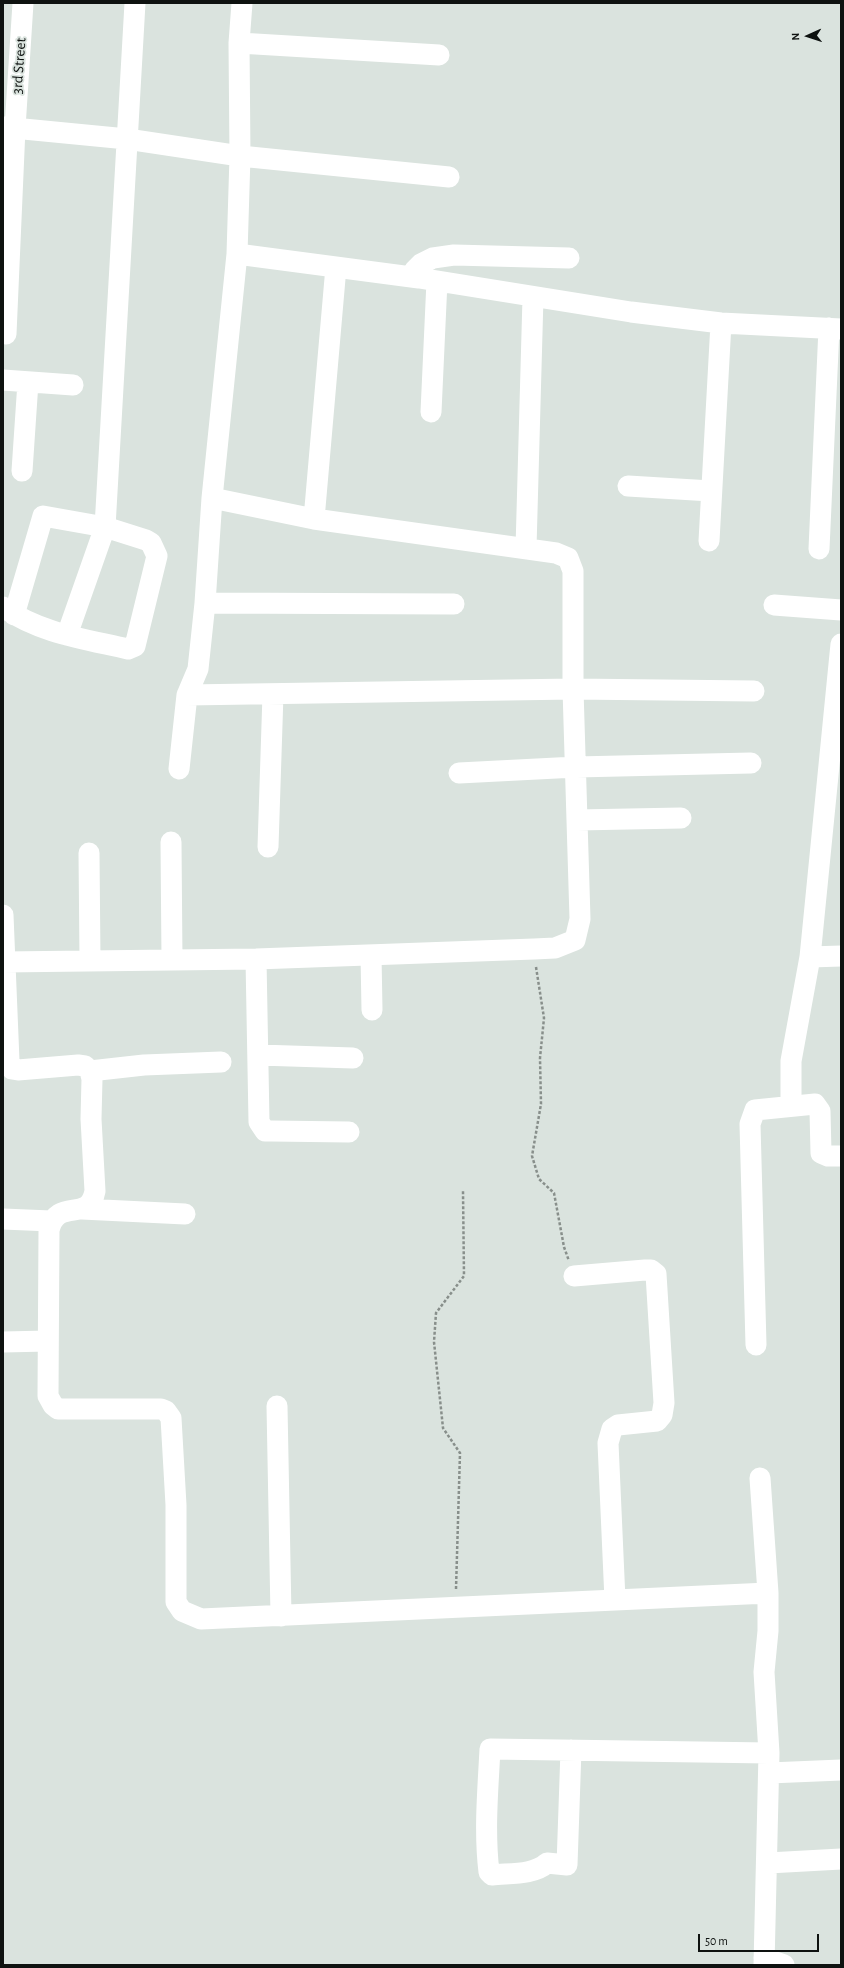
<!DOCTYPE html>
<html>
<head>
<meta charset="utf-8">
<style>
	body { margin:0 }
	#map { position:relative; width:844px; height:1968px; overflow:hidden; background:#dae3de; font-family:"Alegreya Sans",sans-serif }
	canvas { display:block }
	.frame { position:absolute; inset:0; border:4px solid #0e1210; pointer-events:none }
	.north { position:absolute; left:788px; top:16px; width:40px; height:40px; -webkit-text-stroke:3px #dae3de; paint-order:stroke; rotate:267deg; font-size:11px; font-weight:700; line-height:16px; text-align:center; color:#0e1210 }
	.north::after { content:''; display:block; margin:auto; width:14px; height:18px; background:#0e1210; clip-path:polygon(50% 0,100% 100%,50% 72%,0 100%) }
	.scale { position:absolute; left:698px; top:1934px; width:121px; height:18px; box-sizing:border-box; border:2px solid #0e1210; border-top:0; padding-left:5px; font-size:12px; line-height:14px; white-space:nowrap; color:#0e1210; -webkit-text-stroke:3px #dae3de; paint-order:stroke }
</style>
</head>
<body>
<div id="map">
<canvas width="844" height="1968"></canvas>
<div class="frame"></div>
<div class="north">N</div>
<div class="scale">50 m</div>
</div>
<script>
const ctx = document.querySelector('canvas').getContext('2d');
ctx.lineJoin = 'round';
function stroke(path, color, width, dash) { ctx.strokeStyle = color; ctx.lineWidth = width; ctx.lineCap = dash ? 'butt' : 'round'; ctx.setLineDash(dash || []); ctx.stroke(path); }
function drawText(font, color, halo, rows, align = 'center') {
  ctx.font = font + ' "Alegreya Sans",sans-serif'; ctx.lineWidth = 3.5; ctx.setLineDash([]); ctx.textBaseline = 'middle'; ctx.strokeStyle = halo; ctx.fillStyle = color; for (const [text, x, y, turn = 0] of rows) {
    ctx.save(); ctx.translate(x, y); ctx.rotate((+turn || 0) * Math.PI / 180); ctx.textAlign = isNaN(turn) ? turn : align; if (halo) ctx.strokeText(text, 0, 0); ctx.fillText(text, 0, 0); ctx.restore();
  }
}
stroke(new Path2D(`
	M536,967L544,1018L540,1058L541,1104L532,1156L539,1179L554,1193L564,1247L569,1261
	M456,1589L460,1453L443,1428L434,1342L436,1313L464,1276L463,1191`), '#888f8b', 2.5, [3, 2]);
stroke(new Path2D(`
	M239,43L439,55
	M3,127L127,139L240,156L449,177
	M237,254L419,278L631,312L721,323L841,329
	M411,277L415,270L421,264L433,258L454,255L569,258
	M6,334L15,128L23,3
	M3,380L73,385
	M431,412L437,281
	M22,471L28,382
	M628,486L711,491
	M314,519L336,267
	M709,541L721,323
	M526,548L533,297
	M819,549L829,328
	M205,603L212,498L237,254L240,156L239,43L242,3
	M454,604L205,603L198,669L187,695L573,689L754,691
	M774,605L841,610
	M3,607C39,633 85,639 128,649L135,646L157,556L151,543L146,540L105,527L43,516L14,615
	M67,635L105,527L135,3
	M179,769L187,695
	M459,773L576,767L751,763
	M577,820L681,818
	M171,842L172,960
	M268,847L273,694
	M89,853L90,960
	M3,915L9,1061L12,1069L18,1070L78,1065L85,1066L90,1071L92,1079L91,1119L95,1191C89,1224 58,1196 49,1230L48,1396L53,1405L58,1409H161L166,1411L171,1418L176,1505V1602L182,1611L201,1619L768,1593
	M371,955L372,1010
	M810,957L841,956
	M256,959L259,1122L265,1131H271L349,1132
	M3,962L256,959L534,949L555,948L575,940L580,919L573,689V571L568,558L556,553L314,519L212,498
	M259,1055L353,1058
	M90,1071L144,1065L221,1062
	M791,1105V1061L810,957L841,644
	M82,1209L185,1214
	M3,1219L51,1221
	M574,1276L645,1270H651L656,1274L664,1403L662,1415L657,1421L618,1425L612,1429L608,1443L615,1600
	M3,1342L48,1341
	M756,1345L750,1124L755,1110L815,1104L820,1111L821,1153L828,1156H841
	M277,1406L281,1616
	M760,1478L768,1593V1631L764,1672L769,1753L764,1965
	M571,1750L567,1865L547,1863C534,1875 510,1873 492,1875L489,1872C484,1831 488,1789 490,1749L769,1753
	M769,1773L841,1770
	M768,1863L841,1859
	M764,1958L784,1965`), '#fff', 21);
drawText('15px', '#0e1210', '#dae3de', [
	["3rd Street",19,66,-86]
]);
</script>
</body>
</html>
